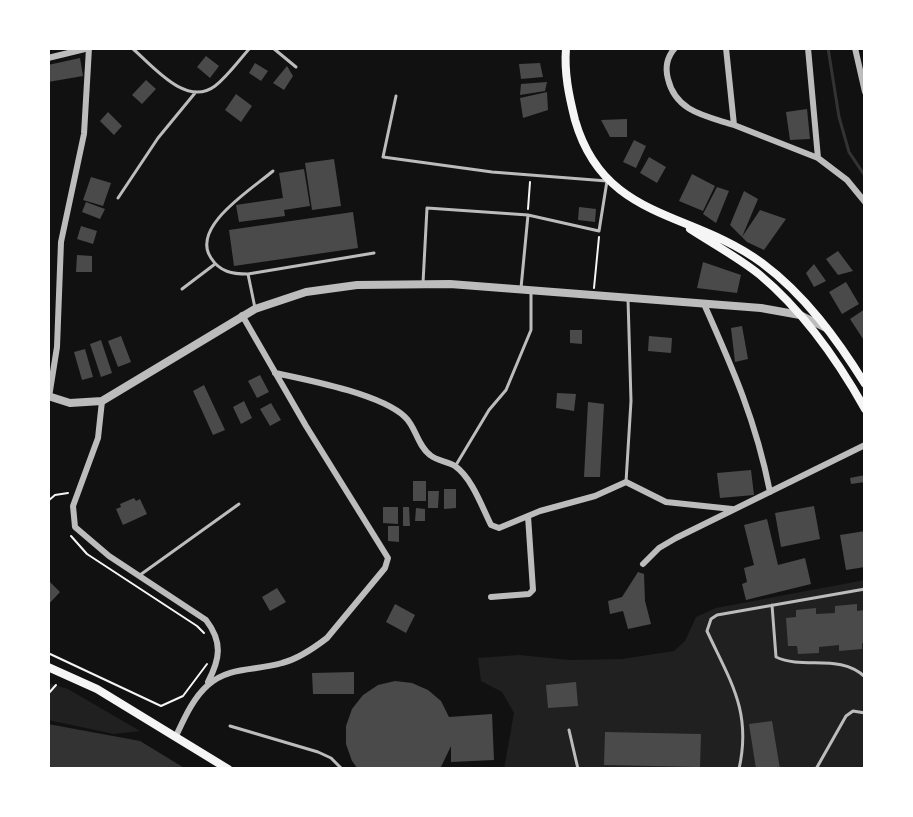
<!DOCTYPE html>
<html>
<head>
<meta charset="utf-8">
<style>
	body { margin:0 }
	#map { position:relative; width:913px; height:817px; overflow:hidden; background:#111; font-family:Signika,sans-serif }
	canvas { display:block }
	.frame { position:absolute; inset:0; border:50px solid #fff; pointer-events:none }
</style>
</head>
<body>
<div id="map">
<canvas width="913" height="817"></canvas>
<div class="frame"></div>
</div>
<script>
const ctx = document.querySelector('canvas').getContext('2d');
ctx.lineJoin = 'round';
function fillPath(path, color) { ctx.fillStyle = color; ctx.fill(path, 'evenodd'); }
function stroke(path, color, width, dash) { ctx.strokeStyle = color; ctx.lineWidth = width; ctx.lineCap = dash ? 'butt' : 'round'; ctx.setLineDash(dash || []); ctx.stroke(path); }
fillPath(new Path2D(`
	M865,580V769H504L514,713L502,692L481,681L478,658L519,655L570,660L622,659L674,651L685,641L696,617L716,608Z
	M48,683L68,689L140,731L114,734L48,720Z`), '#202020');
fillPath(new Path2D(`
	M48,724L140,741L186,769H48Z`), '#333');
stroke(new Path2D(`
	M828,48L839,117L849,152L865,176`), '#333', 3);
fillPath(new Path2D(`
	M206,56L219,66L210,78L197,67Z
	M80,58L83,76L48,82V65Z
	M255,63L268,71L261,81L249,73Z
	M540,63L543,77L521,79L519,64Z
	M287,66L293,76L284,90L273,83Z
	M146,80L156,89L142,104L132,95Z
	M547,82L545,91L520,95L521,84Z
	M547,92L548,110L523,118L520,98Z
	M236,94L252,106L241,122L225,110Z
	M807,109L810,139L790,140L786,112Z
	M108,112L122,126L114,135L100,121Z
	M627,119V137H610L601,120Z
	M634,140L646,146L636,168L623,162Z
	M649,157L666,167L657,183L640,173Z
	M334,159L341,206L312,210L305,163Z
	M304,169L310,206L284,210L285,216L239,222L236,205L283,198L279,173Z
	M692,174L715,186L703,211L679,201Z
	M91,177L111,183L103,206L83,200Z
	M717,187L729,191L716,223L703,214Z
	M744,191L758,199L742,237L730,225Z
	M86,202L105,209L100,219L82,212Z
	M579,207L596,209L595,222L578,220Z
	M760,210L786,219L764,250L747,242L742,237Z
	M353,212L358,248L234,266L229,230Z
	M81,226L97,231L93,244L77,239Z
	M838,251L853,271L838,275L826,259Z
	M77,255L92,256V272H76Z
	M703,262L741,275L737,293L697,288Z
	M814,264L826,281L814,287L806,273Z
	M846,282L859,304L842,314L829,292Z
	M865,309V342L850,319Z
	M742,326L748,359L735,362L731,328Z
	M570,330H582V344L570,343Z
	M121,336L131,362L118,367L108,341Z
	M649,336L672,338L671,353L648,351Z
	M101,340L112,373L101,377L90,344Z
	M85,349L93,377L82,380L74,352Z
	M260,375L269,392L257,398L248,381Z
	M204,385L225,430L213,435L193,391Z
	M557,393L576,394L574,411L556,408Z
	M244,401L252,418L241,424L233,407Z
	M588,402L604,404L600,477H584Z
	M271,403L281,420L270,426L260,409Z
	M751,470L754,495L720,498L717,473Z
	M865,475V482L851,484L850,478Z
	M413,481H426V501H413Z
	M444,489H456V508L444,509Z
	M428,491H439L438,508H428Z
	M134,498L136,501L140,499L147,514L123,525L116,509L121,507L120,504Z
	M814,506L820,539L781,547L775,513Z
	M383,507H398V524L383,523Z
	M403,507H409L410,526H403Z
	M416,508L425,509V521H415Z
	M767,519L778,565L805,558L811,584L746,600L742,584L747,582L744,568L754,565L744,525Z
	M388,526H399V542L388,541Z
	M865,531V567L846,570L840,535Z
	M638,572L644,574L645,601L651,624L628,629L623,611L610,614L608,601L622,597Z
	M48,580L60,592L48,605Z
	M277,588L286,602L270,611L262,597Z
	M395,604L415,615L406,633L386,622Z
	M857,604V611L865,610V643H862V649L839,651V645L819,647V653L798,654L797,646H788L786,618L796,617V610L816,608V614L835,613V606Z
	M354,672V694H313L312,673Z
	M395,681L412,683L428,690L441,701L449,717L492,714L494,760L451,762V746L440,769H358L352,761L346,744V726L352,709L363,695L378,685Z
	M576,682L578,706L548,708L546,685Z
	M772,721L780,769H756L749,724Z
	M605,732L701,734L700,767L604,765Z`), '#4a4a4a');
stroke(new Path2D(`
	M528,209L530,182
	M594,288L599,237
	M48,501L55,495L68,493
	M71,536L87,554L197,626L204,633
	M48,653L161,706L183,696L207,664
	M48,694L56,685`), '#f5f5f5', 2);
stroke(new Path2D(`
	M132,48C152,65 186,108 215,86C228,76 239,60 250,48
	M273,48L296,67
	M396,96L383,157L492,172L607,181L599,231L528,215L427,208L423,283
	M118,198L158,138L195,93
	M248,274L374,253
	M521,288L528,215
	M182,289L215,264
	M255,308L248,274C232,274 220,272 211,258C190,227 252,189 273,171
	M456,465L489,410L506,390L531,330V291
	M626,482L631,401L628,299
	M140,575L239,504
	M772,605L776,657C804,670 840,653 865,677
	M230,726L318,752L331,758L342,769
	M569,730L578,769
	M739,769C752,711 730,681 707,631L711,619L717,615L865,589
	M816,769L846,716L853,711L865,713`), '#bcbcbc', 3);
stroke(new Path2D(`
	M675,48C667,57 665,68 668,79C676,112 706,116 734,125
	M726,48L734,125L818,158
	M808,48L818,158L847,180L865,202
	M855,48L865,92
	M48,58L89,48L84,134L61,242L57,347L49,397
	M704,304C733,369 756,421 770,492
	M275,373C308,380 381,394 405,417C416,427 417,445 430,455C437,461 447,461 455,466C472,478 482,507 491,525L499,528L540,511L595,496L626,482L666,502L732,509
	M102,401L98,438L73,506L75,527L109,556L206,620C223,642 220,659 208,682
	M643,564L659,548L676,538L865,445
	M491,597L529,594L533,590L528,516
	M176,736C184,719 193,698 208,685C229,666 256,671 282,663C298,659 314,648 327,638L385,568L388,558L306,426L242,315`), '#bcbcbc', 6);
stroke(new Path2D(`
	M48,396L70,403L102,401L255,309L306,292L357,285L450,284L761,308L800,315L826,328`), '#bcbcbc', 8);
stroke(new Path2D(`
	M566,48C564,73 569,96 575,120C604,221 691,210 762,263C805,295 837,339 865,384
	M690,229C713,244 739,258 760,275C804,312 837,359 865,409
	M48,667L97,689L228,769`), '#f5f5f5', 8);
</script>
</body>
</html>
